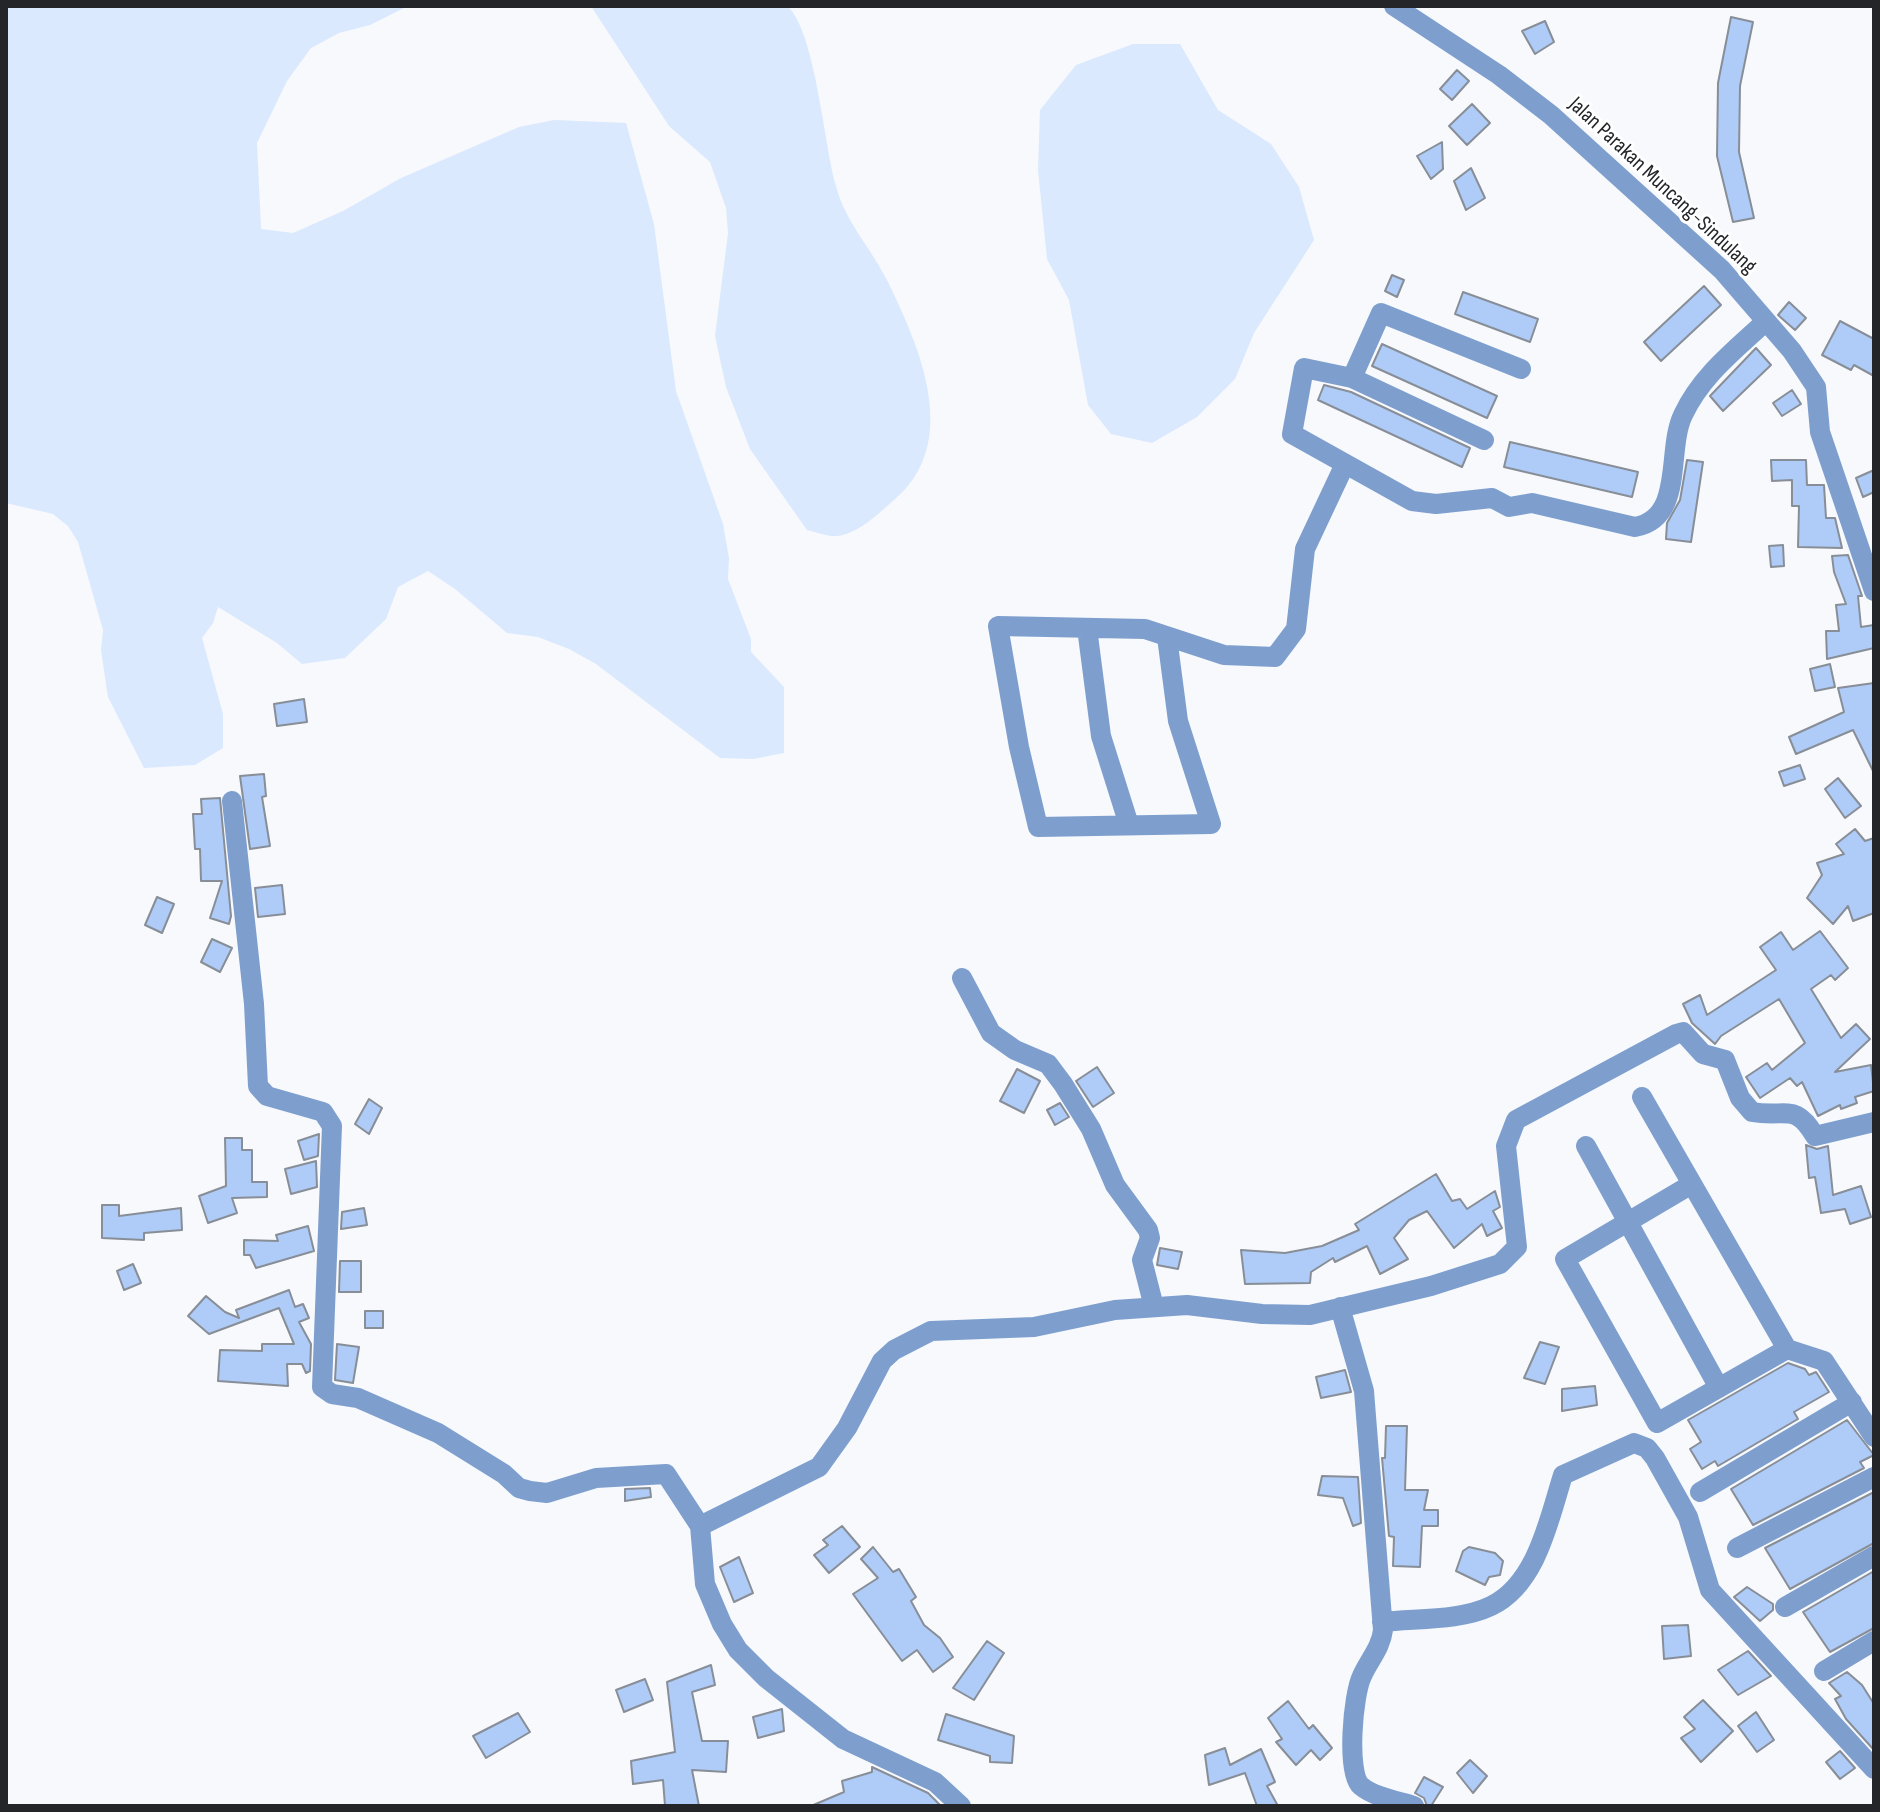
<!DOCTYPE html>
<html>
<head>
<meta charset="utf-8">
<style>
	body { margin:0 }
	#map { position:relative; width:1880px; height:1812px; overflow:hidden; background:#f7f9fd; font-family:"Sofia Sans Condensed",sans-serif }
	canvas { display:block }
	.frame { position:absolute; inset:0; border:8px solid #232529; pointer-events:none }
</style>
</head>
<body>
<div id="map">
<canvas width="1880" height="1812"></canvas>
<div class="frame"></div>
</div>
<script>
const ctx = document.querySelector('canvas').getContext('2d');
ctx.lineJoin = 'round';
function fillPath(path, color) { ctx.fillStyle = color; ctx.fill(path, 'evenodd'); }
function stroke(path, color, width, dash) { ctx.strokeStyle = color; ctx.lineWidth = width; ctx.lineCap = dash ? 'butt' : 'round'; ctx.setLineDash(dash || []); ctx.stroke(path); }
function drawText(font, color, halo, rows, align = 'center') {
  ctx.font = font + ' "Sofia Sans Condensed",sans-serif'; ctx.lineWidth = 6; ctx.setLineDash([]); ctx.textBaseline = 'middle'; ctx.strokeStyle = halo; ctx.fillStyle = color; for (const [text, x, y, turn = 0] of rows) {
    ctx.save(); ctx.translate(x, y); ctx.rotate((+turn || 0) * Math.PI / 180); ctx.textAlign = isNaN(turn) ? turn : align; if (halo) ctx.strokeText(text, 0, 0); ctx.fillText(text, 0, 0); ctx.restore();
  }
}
fillPath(new Path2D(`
	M6,6H408L370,25L339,33L311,48L287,81L257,143L261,229L293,233L343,211L401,178L519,127L554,120L626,123L654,224L676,391L723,524L729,558L728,579L751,639V652L784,687V753L753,759L720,758L596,664L569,649L538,637L507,633L455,589L428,571L398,587L386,619L345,658L302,664L277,643L218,607L213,623L202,638L223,714V748L195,765L144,768L108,697L101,650L103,630L78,542L68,526L53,514L6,503Z
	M591,6H787C815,29 824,145 836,186C845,222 872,249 888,282C920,348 962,443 894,500C879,513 858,534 837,536C829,537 816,532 807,530L750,449L726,387L715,336L728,233L726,208L710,162L669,126Z
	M1133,44H1180L1218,110L1271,144L1299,187L1314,240L1254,333L1235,379L1197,417L1152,443L1111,434L1088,405L1069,300L1047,259L1038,170L1040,110L1076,65Z`), '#dae9fd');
const building = new Path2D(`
	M1731,17L1753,22L1740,86L1739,152L1754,218L1733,222L1717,156L1718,83Z
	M1545,21L1554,42L1535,54L1522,31Z
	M1457,70L1469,81L1452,100L1440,89Z
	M1472,104L1490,123L1467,145L1449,126Z
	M1442,142L1443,169L1431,179L1417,156Z
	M1471,168L1485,198L1466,210L1454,181Z
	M1392,275L1404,280L1397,297L1385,291Z
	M1704,286L1721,305L1661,361L1644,342Z
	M1463,292L1538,319L1530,342L1455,314Z
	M1789,302L1806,318L1795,330L1778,315Z
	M1840,321L1874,339V376L1854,365L1851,370L1822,355Z
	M1382,344L1497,396L1487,418L1372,366Z
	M1756,348L1771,365L1723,411L1710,396Z
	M1324,385L1351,392L1470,448L1462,467L1318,400Z
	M1792,390L1801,404L1782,416L1773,403Z
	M1510,442L1638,472L1632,497L1504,467Z
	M1687,460L1703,462L1691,542L1666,539L1667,523L1680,500Z
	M1771,460H1806L1807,485H1824L1826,518H1835L1842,548L1798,547L1799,506H1792V480L1772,481Z
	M1874,470V492L1863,497L1856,478Z
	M1783,545L1784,566L1771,567L1769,546Z
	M1848,555L1862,596H1858L1861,627L1874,625V648L1827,659L1826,631H1839L1836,605L1846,604L1834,572L1832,556Z
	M1830,664L1835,687L1815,691L1810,669Z
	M1874,683V773L1853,730L1796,754L1789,737L1844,712L1838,688Z
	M304,699L307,722L277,726L274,704Z
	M1800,765L1805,779L1784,786L1779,772Z
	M264,774L266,796L262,797L270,846L250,849L240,776Z
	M1838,778L1861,806L1845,818L1825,789Z
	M220,798L231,916L229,924L210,918L222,881H201L200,849H195L193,814H202L201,799Z
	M1855,829L1865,841L1874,838V913L1853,921L1848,906L1833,924L1807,898L1822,875L1817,863L1844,854L1836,844Z
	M282,885L285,914L258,917L255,888Z
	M157,897L174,904L162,933L145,925Z
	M1820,931L1848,968L1835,980L1831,975L1811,989L1841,1038L1856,1024L1870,1039L1835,1072L1871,1065L1874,1091L1855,1097L1857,1103L1841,1109L1840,1105L1818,1116L1802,1082L1797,1086L1790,1078L1760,1098L1746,1077L1767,1063L1772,1070L1805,1043L1779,999L1721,1036L1715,1044L1692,1023L1683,1004L1700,995L1707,1015L1776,970L1760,947L1781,932L1793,950Z
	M212,939L232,948L220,972L201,962Z
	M1097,1067L1114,1093L1093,1107L1076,1081Z
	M1017,1069L1040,1081L1024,1113L1000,1101Z
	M369,1099L382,1108L369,1134L355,1124Z
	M1060,1103L1069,1117L1055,1125L1047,1110Z
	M319,1134L318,1156L304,1160L298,1141Z
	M225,1138H242V1150H252V1182H267V1197L232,1198L237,1213L208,1223L199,1196L226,1186Z
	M1806,1145L1817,1149L1828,1146L1833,1195L1861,1186L1871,1217L1850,1224L1845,1209L1821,1213L1815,1177L1809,1178Z
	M316,1161L317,1187L291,1194L285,1169Z
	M1436,1174L1452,1201L1460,1199L1467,1209L1495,1191L1500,1207L1493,1211L1502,1228L1487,1236L1482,1224L1454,1248L1427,1211L1409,1220L1394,1238L1408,1259L1380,1274L1367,1246L1335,1262L1333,1258L1311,1272L1310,1283L1245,1284L1241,1250L1285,1253L1322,1246L1359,1230L1355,1224Z
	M102,1205H119V1216L181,1208L182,1230L144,1233V1240L102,1238Z
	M364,1208L367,1225L341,1229L342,1212Z
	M308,1226L314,1251L256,1268L250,1255H244V1240L278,1241L276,1235Z
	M1160,1248L1182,1252L1178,1269L1157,1265Z
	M340,1261H361V1292H339Z
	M133,1264L141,1283L124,1290L117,1271Z
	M289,1290L295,1307L303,1304L309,1318L299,1322L311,1344L310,1371L306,1373L302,1364H287L288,1386L218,1381L220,1350L262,1351V1344H294L279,1308L209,1334L188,1316L206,1296L225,1312L239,1318L236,1310Z
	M365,1311H383V1328H365Z
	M1540,1342L1559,1347L1545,1384L1524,1378Z
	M337,1344L359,1347L353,1383L335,1380Z
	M1788,1363L1805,1369L1809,1375L1816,1372L1829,1392L1794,1412L1798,1419L1718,1466L1715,1461L1702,1469L1690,1449L1701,1442L1688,1420Z
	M1345,1370L1351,1392L1321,1398L1316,1377Z
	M1595,1386L1597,1405L1562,1411V1389Z
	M1847,1420L1874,1455L1860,1462L1864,1468L1753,1525L1731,1489Z
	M1386,1426H1407L1405,1490H1428L1424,1510H1438V1526H1422L1420,1567L1393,1566L1394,1537L1389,1536L1382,1458H1385Z
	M1322,1476L1358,1477L1361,1523L1353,1526L1343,1498L1318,1495Z
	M650,1488L651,1497L625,1501V1489Z
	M1874,1492V1543L1790,1589L1765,1548Z
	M842,1526L860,1547L829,1573L814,1555L828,1545L823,1540Z
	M873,1547L893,1572L899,1569L916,1597L911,1601L924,1625L940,1638L953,1657L933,1672L917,1650L902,1661L853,1594L878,1578L861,1559Z
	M1469,1547L1495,1553L1503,1561L1500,1575L1489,1577L1485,1585L1456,1571L1463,1551Z
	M739,1557L753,1593L734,1602L720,1567Z
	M1874,1571V1628L1830,1652L1803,1612Z
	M1747,1587L1773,1604V1610L1760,1621L1734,1597Z
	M1688,1625L1691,1656L1664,1659L1662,1626Z
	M987,1641L1004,1653L974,1700L953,1688Z
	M1748,1651L1771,1676L1738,1695L1718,1670Z
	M711,1665L715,1685L692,1692L702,1741H728L726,1772L692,1770L699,1806H665L663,1780L633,1784L631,1761L675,1752L667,1682Z
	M1847,1672L1862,1685L1874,1704V1750L1846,1719L1835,1699L1841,1696L1829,1683Z
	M645,1679L653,1700L624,1712L616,1690Z
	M1703,1700L1733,1731L1701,1762L1681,1738L1695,1729L1684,1717Z
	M1288,1701L1309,1729L1313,1725L1332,1748L1320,1760L1311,1750L1296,1765L1276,1742L1282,1739L1268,1718Z
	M782,1709L784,1731L758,1738L753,1717Z
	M1756,1712L1774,1740L1757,1752L1738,1726Z
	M518,1713L530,1732L486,1758L473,1736Z
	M946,1714L1014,1736L1012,1763L990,1762V1756L938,1740Z
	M1225,1748L1230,1765L1261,1749L1275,1782L1267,1786L1278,1806H1257L1245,1773L1209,1785L1205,1755Z
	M1840,1751L1855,1768L1840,1779L1826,1762Z
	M1470,1760L1487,1776L1473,1793L1457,1773Z
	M872,1767L928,1793L941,1806H811L844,1792L842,1781L872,1772Z
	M1424,1777L1443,1787L1431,1806H1427L1424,1798L1415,1793Z`);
fillPath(building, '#aeccf7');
stroke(building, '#888e97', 2);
stroke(new Path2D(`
	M1352,378L1381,313L1521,369
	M1484,440L1352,378L1304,368L1292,434L1412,501L1436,504L1492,498L1509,507L1532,503L1635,527C1685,518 1666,450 1683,415C1701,376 1734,351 1765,322
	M1087,628L1101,736L1129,825
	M1167,637L1178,721L1211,824L1038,827L1019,747L998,626L1145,629L1224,655L1275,657L1296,629L1305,549L1345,464
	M232,801L254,1004L258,1086L267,1096L323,1112L332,1126L322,1387L332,1394L358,1398L438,1433L504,1474L519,1488L530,1491L547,1493L596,1478L666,1474L700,1526L705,1584L722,1624L738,1650L766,1678L843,1739L935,1782L961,1806
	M962,978L991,1033L1015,1050L1048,1064L1063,1084L1091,1129L1115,1185L1148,1230L1150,1238L1142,1260L1154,1307
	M1642,1097L1787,1349
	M1586,1146L1719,1388
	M1692,1184L1565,1259L1657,1423L1787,1349L1824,1361L1874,1437
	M1340,1307L1364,1391L1383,1630C1381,1648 1369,1660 1362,1676C1353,1694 1346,1773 1361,1786C1374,1797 1398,1801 1414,1806
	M1700,1492L1852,1402
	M700,1526L819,1467L847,1428L882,1361L894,1350L931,1331L1034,1327L1115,1310L1187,1305L1262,1314L1310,1315L1431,1286L1500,1264L1517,1247L1506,1146L1516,1120L1676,1034L1683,1032L1703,1054L1725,1060L1740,1098L1752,1112C1786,1118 1795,1102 1815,1136L1874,1122
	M1737,1548L1874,1477
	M1785,1607L1874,1556
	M1382,1622C1416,1618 1460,1621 1491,1606C1537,1584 1549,1519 1563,1475L1634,1443L1647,1448L1655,1458L1688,1517L1710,1590L1874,1769
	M1824,1671L1874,1641`), '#7e9fce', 20);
stroke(new Path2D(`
	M1394,6L1499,75L1551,115L1722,270L1792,351L1816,387L1820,432L1874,591`), '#7e9fce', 20);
drawText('22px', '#232529', '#fff', [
	["Jalan Parakan Muncang-Sindulang",1662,186,43]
]);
</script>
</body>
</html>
